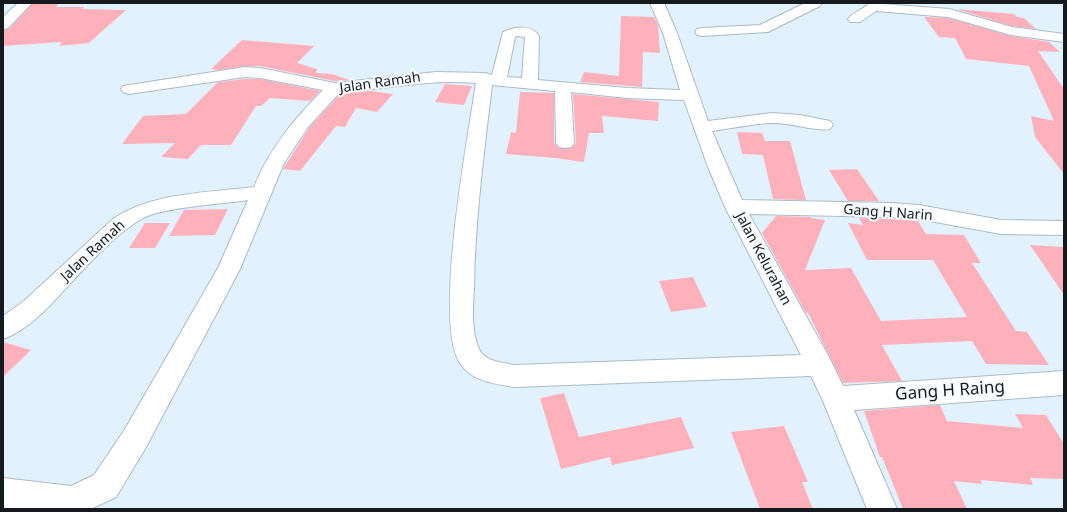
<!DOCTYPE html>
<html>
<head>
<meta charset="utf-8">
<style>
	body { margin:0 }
	#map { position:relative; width:1067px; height:512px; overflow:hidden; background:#e2f1fe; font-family:"Noto Sans",sans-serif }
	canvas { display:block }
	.frame { position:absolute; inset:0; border:4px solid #151a1e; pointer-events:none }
</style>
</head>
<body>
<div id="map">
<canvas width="1067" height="512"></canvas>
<div class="frame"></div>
</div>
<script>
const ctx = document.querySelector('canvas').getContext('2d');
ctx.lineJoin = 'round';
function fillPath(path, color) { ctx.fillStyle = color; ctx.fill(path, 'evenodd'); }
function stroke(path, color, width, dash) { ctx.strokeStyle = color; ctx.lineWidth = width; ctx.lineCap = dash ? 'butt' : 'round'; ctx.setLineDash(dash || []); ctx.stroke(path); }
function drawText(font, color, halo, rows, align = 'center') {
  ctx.font = font + ' "Noto Sans",sans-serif'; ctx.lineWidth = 4; ctx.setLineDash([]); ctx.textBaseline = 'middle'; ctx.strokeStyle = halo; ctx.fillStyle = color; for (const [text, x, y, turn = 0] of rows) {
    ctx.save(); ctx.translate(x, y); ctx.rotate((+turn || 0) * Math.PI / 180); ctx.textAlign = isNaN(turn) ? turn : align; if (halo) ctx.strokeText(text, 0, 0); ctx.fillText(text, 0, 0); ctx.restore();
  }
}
fillPath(new Path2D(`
	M33,3H59L56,7H84L82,9L126,10L89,43L59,46L62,42L3,46V30L9,29Z
	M956,9L1014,14L1017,17L1024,18L1036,29L1012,26Z
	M621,16L654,17L658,25L660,53L643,52L642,87L580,82L584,72L619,76Z
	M924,17L948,18L1011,36L1049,42L1060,52L1038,51L1064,89V174L1035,137L1031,116L1054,121L1029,66L966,59L955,38L939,37Z
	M242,40L314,46L297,63L317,69L316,73L332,74L349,80L335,81L260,66H245L219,70L211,69Z
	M245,79H260L320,91L310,101L270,98L261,106H256L231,145H201L188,159L161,157L175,143L122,144L143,116L186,114L218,82Z
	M445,84L472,86L464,105L435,102Z
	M371,91L393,94L377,112L356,108L345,127L336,126L300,171L283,169L309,128L341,93Z
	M520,92L554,93V143L559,148H571L576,143L573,94L659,102L658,121L602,116L604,133H589L584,162L555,158L506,154L511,132L516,133Z
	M737,132L762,133L765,141H790L806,200L773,199L763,155L742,154Z
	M857,169L879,201H848L829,170Z
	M228,209L215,235L169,236L184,210Z
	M776,216L811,217V218L825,220L805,270L851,268L881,321L967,317L933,260H867L848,223L863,225L859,218L917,220L926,234L964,235L981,263H972L1016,331L1027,332L1049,365L986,364L972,341L882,345L902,381L843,383L808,313H806L762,233Z
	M145,223H170L155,248H129Z
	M1030,245L1064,247V295Z
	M693,277L707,307L671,312L659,281Z
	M3,342L31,350L3,377Z
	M564,393L579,437L681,417L694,448L612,465L610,457L561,469L540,398Z
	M940,405L947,421L1023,428L1015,414L1046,415L1064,444V479L1030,478L1033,485L981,480L982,484L954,481L967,509H903L882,457H880L864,411Z
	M784,426L808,482H802L813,509H760L731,432Z`), '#feb0bb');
const minor = new Path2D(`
	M18,3H32L8,28L3,29V17Z
	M650,3H664L677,33L708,121L772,113L800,115L830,121L833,125L830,129C817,132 789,122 771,123C752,124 732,128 712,131L742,200L890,203L919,205L1001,220L1064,221V235L1001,234L919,219L890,217L749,214L829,357L843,386L1064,371V395L854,410L897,509H867L823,401L811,376L514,387C495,384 471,381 460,363C433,322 468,137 476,83C430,79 386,89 340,92L308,127L284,163L240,269L145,449L116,497L91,509L3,508V478L71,486L94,475L125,429L218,268L248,200C222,204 165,207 143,218C110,237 80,274 54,301C40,316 23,332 3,339V316L24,301L114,218C155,192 207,193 254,187C269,149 295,118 323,90L260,78L245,77L129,94L123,92L121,89L123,86L245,67L260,68L335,83L436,72L485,73L492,75L503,32C515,27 531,24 539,36L538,80L627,88L680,90L663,33ZM517,36L525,37L522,78L507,77L515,37ZM492,85L555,91L556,143L559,147L565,148L571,147L574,143L571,92L627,98L684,100L708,167L725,207L801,355L514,365C502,362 485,362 479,349C471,331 473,307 474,288C475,220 484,152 492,85Z
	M805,3H822L820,6L768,32L702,36L697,35L695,32L697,29L702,28L760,25Z
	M869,3L949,9L1012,27L1064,34V42L1011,35L948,17L876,11L860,22H850L848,19C853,12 863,10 869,3Z`);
stroke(minor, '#acbac7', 2);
fillPath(minor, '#fff');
drawText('14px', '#151a1e', '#f9fcff', [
	["Jalan Ramah",380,83,-8],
	["Gang H Narin",888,213,4],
	["Jalan Ramah",93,251,-43],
	["Jalan Kelurahan",763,259,62]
]);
drawText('17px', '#151a1e', '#f9fcff', [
	["Gang H Raing",950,391,-4]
]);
</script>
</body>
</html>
